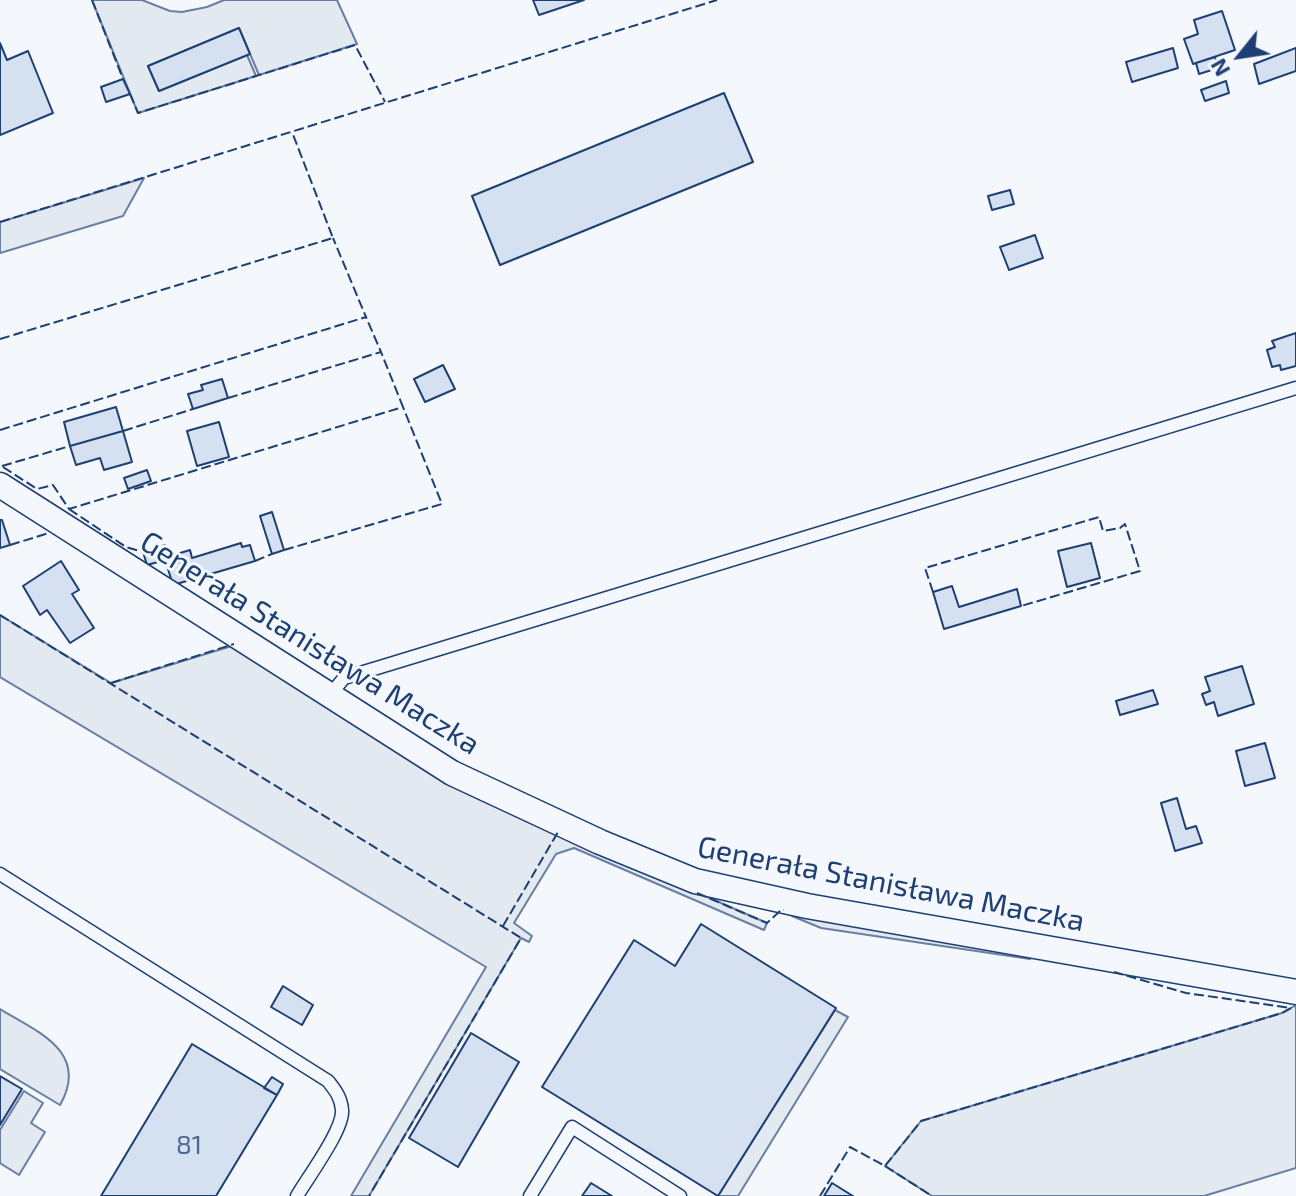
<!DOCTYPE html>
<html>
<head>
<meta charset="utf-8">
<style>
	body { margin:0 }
	#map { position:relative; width:1296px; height:1196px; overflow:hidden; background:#f4f7fb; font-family:"Exo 2",sans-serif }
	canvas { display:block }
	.north { position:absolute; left:1200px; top:16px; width:80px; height:80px; -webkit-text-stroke:6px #f4f7fb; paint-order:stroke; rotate:240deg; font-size:22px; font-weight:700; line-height:32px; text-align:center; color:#1d3f73 }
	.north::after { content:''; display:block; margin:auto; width:28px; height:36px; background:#1d3f73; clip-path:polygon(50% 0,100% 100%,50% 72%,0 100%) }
</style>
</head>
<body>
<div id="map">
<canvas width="1296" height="1196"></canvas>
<div class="north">N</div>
</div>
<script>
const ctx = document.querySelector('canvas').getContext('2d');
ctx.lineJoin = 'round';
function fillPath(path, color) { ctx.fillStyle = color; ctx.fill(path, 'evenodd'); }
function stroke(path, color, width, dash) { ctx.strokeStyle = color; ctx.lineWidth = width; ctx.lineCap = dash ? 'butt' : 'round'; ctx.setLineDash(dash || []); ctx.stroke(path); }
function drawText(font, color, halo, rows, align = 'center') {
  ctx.font = font + ' "Exo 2",sans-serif'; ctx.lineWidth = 6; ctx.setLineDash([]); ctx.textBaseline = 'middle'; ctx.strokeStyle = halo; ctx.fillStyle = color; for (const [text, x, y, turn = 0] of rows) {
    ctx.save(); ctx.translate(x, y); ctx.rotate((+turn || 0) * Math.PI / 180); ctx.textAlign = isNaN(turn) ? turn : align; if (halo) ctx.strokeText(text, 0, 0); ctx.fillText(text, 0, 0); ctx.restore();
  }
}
const green = new Path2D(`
	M92,0H142L170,11L182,12L207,7L224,0H337L357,44L259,75L239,28L148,66L159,91L247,55L256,76L138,113Z
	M144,178L123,216L0,253V222Z
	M0,615L111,683L235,645L558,832L767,923L764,930L574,848L556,854L514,923L532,936L529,942L521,938L369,1196H351L486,967L0,677Z
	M792,912L1035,948L1030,959L821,928L792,916Z
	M1296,1005V1168L1204,1196H932L885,1166L921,1121L1282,1013Z
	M0,1009C38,1032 90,1052 60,1105L0,1069Z
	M835,1010L848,1017L738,1196H718Z
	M24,1091L43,1103L31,1123L45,1132L19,1175L0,1163V1130Z`);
fillPath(green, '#e3e9f0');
stroke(green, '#687fa3', 2);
const building = new Path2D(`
	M533,0H584L539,15Z
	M1222,11L1235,50L1193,64L1184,39L1198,34L1194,20Z
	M239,28L250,54L159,91L148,66Z
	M0,43L7,60L28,51L53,113L0,135Z
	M1173,48L1178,68L1132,82L1126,62Z
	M1296,48V71L1259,84L1254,64Z
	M1215,57L1218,68L1199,74L1196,63Z
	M123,79L130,94L106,102L101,87Z
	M1226,81L1229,93L1205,101L1201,90Z
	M724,93L753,162L500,265L472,196Z
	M1010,190L1014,204L992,210L988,196Z
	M1035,235L1043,258L1009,270L1000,247Z
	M1296,333V366L1281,370L1280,365L1272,367L1267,350L1275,347L1272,341Z
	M443,365L455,389L425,402L414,379Z
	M222,379L228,398L193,409L188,394L203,390L201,385Z
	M116,407L123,431L70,446L64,422Z
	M219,422L229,457L197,466L187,431Z
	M123,431L132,462L104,470L100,458L76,465L70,446Z
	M147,470L151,481L128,489L124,478Z
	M272,512L284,550L272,554L260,516Z
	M0,520H2L10,545L0,548Z
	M241,543L242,547L250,545L255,561L173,585L167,566L179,562L177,554L190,550L192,558Z
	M1091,543L1100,578L1067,587L1058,551Z
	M165,545L169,559L147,565L143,552Z
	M61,561L79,590L72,594L94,628L70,643L47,610L40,615L23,586Z
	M952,586L959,607L1017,589L1021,606L944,629L933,592Z
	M1242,666L1254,704L1218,716L1214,702L1206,705L1202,694L1210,691L1205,677Z
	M1153,690L1158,704L1120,715L1116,701Z
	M1265,743L1275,778L1245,786L1236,751Z
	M1177,798L1186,829L1196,826L1202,843L1175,851L1161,803Z
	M701,924L836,1008L718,1196L542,1087L634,940L675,966Z
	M283,986L313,1005L302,1025L271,1007Z
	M471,1033L519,1062L458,1167L409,1138Z
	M192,1044L277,1095L216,1196H101Z
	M0,1076L22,1089L0,1125Z
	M272,1077L283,1084L277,1095L264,1088Z
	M591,1183L612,1196H582Z
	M832,1183L853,1196H824Z`);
fillPath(building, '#d5e0f0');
stroke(building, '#1d3f73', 2);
const service = new Path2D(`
	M330,695L344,678L1296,388
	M0,874L328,1081C335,1090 341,1097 342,1110C344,1129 308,1177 297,1196
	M530,1196L572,1127L680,1196`);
const minor = new Path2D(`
	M0,485L452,773L600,842L695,881L807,906L1296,992`);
stroke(service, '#1d3f73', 15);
stroke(minor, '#1d3f73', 27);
stroke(service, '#f4f7fb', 12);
stroke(minor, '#f4f7fb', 24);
stroke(new Path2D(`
	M92,0L123,79
	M130,94L138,113L355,45L385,102
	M0,222L717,0
	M0,339L333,238L292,132
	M228,398L381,352L366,317
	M0,430L366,317L333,238
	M123,431L193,409
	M2,466L70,446
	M3,467L37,489L53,485L69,509L403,407L381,352
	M69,509L126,547L143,552
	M10,545L49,533
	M284,550L442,504L403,407
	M255,561L272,554
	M933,592L925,568L1099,517L1103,531L1120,528L1125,524L1140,571L1021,606
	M0,615L521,938L369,1196
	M111,683L234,644
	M697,893L767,923L781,910H784
	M503,926L558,832L561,833
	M885,1166L932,1196
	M820,1196L850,1147L885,1166L921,1121L1282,1013L1291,1008L1186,993L1114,972`), '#1d3f73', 2, [10, 4]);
drawText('26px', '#4b6792', null, [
	["81",189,1145]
]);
drawText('30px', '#1d3f73', '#f4f7fb', [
	["Generała Stanisława Maczka",310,643,32],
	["Generała Stanisława Maczka",891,884,11]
]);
</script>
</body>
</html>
